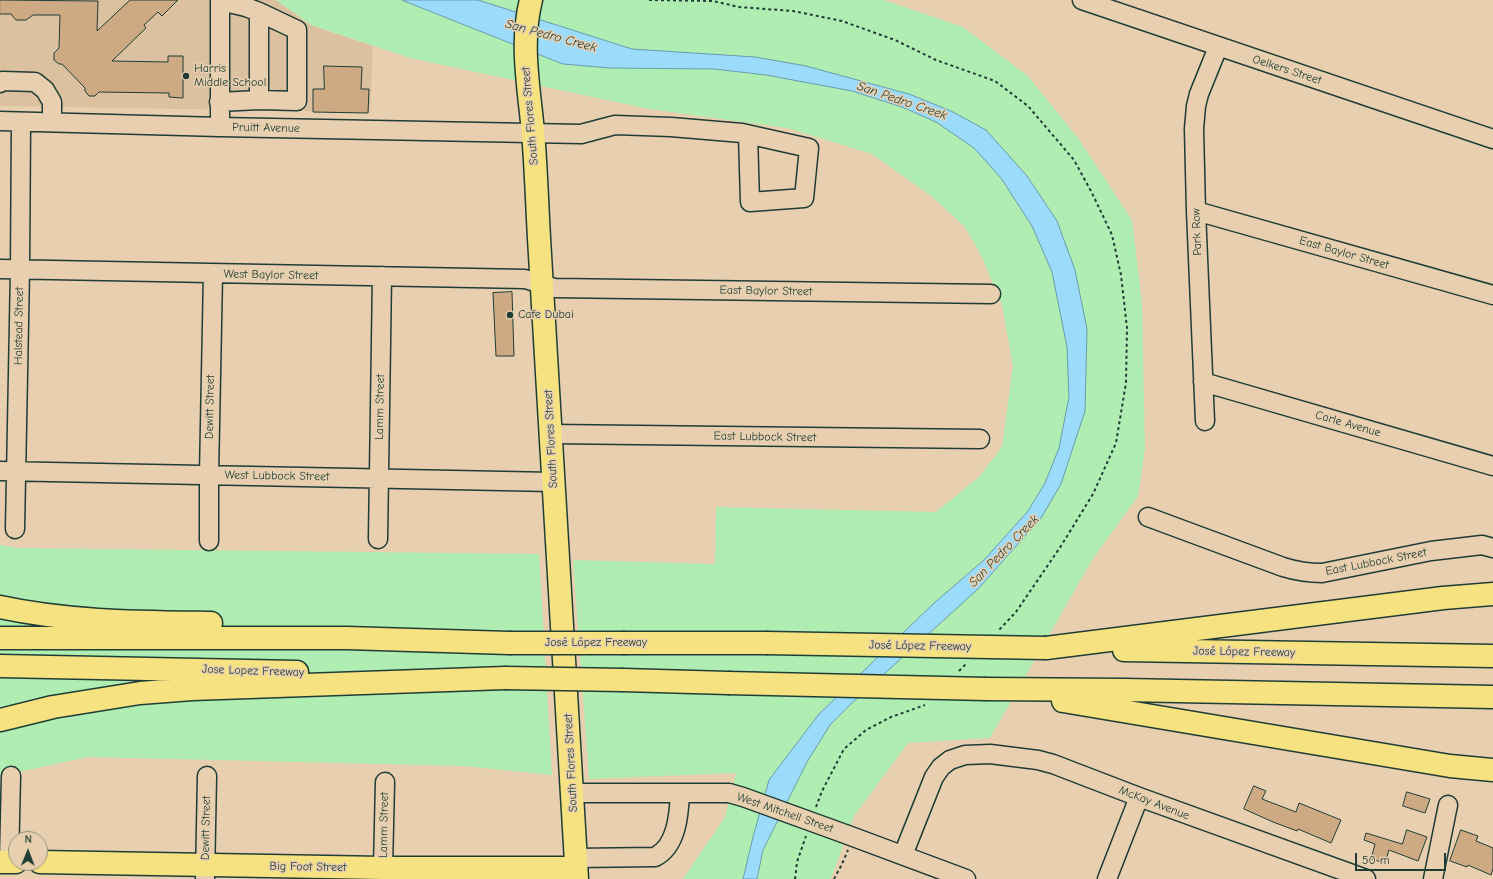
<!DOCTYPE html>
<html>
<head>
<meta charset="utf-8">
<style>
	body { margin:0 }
	#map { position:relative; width:1493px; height:879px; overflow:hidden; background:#e7cfaf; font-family:"Comic Neue",sans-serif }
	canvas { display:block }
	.north { position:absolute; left:8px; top:831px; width:40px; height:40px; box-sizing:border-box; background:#e7cfaf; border:1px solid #97957e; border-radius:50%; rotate:1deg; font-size:11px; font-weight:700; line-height:16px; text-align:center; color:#1f3d34 }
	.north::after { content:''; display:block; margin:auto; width:14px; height:18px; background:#1f3d34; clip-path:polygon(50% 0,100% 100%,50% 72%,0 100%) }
	.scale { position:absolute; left:1355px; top:853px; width:91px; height:18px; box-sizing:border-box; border:2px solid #1f3d34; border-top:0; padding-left:5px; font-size:12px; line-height:14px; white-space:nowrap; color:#1f3d34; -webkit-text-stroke:3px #e7cfaf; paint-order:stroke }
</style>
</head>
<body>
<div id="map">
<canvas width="1493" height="879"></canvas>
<div class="north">N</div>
<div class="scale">50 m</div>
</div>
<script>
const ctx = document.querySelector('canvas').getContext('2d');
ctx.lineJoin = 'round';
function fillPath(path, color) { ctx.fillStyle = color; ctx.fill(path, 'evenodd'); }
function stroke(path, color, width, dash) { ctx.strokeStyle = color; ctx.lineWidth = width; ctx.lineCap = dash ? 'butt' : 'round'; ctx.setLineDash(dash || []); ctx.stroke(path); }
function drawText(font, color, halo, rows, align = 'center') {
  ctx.font = font + ' "Comic Neue",sans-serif'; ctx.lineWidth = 3; ctx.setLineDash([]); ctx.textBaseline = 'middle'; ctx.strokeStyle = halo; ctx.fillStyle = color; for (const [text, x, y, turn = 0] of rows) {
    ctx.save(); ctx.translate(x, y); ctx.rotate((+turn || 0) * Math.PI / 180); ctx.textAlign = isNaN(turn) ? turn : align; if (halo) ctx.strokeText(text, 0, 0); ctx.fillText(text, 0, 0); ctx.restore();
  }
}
fillPath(new Path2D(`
	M0,0H277L313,26L373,46L370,112L0,106Z`), '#dbc1a0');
fillPath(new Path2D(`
	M276,0H884L963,27L1028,76L1078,138L1132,220L1142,303L1145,449L1138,496L1092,560L990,738L908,743L854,816L831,879H683L725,817L736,773L589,779L573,560L715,564L716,507L936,512L979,477L1002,447L1013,366L1002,305L981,255L964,226L931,196L872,154L787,128L649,109L410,58L311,25Z
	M0,545L17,548L539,554L552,775L464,766L88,757L0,776Z`), '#b0edb3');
const water = new Path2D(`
	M402,0H478L632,49L755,57L806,66L909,94L951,111L986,130L1027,176L1057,221L1075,270L1087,329L1085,411L1061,484L1041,518L978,589L851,704L830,725L807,762L763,850L757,879H743L753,837L769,780L819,714L933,604L984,560L1028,511L1045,483L1059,448L1069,397L1067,347L1052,272L1032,226L1001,178L974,148L936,122L902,107L852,91L766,75L714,69L610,68L563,64Z`);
fillPath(water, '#9bdbfc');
stroke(water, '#699cac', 1);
const building = new Path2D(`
	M0,0L98,1L97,31L130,0H178L162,16L158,12L144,25L146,28L112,61L168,62V56H183V98L169,97V93L99,92L95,96H89L85,91V88L62,64H59L54,60V53L59,48L60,15H33L26,20H16L11,14H0Z
	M324,66L362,67L361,89H369L368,113L313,112V89H324Z
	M512,292L514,356H496L493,293Z
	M1254,786L1266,791L1262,799L1296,812L1299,803L1341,820L1331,843L1298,829L1297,831L1273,822L1244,809Z
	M1407,792L1430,799L1425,813L1403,806Z
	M1407,830L1427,837L1418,861L1389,850L1385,863L1371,859L1375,844L1364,840L1366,833L1402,844Z
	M1461,830L1478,836L1476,841L1493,848V869L1491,875L1468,865L1467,867L1450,861Z`);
fillPath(building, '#cdaa84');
stroke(building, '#1f3d34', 1);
const minor = new Path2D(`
	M1082,0L1493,139
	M0,83L2,81L35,82L45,90L52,102V122
	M259,100L297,101V30L259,12
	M219,102L259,100V12L246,7L220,1C220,43 220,85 220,127
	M0,121L220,127L581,134L615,125L671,127L742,133L809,148L804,198L750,202L748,135
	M1196,211L1493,295
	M0,269L525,279L555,288L991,294
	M1203,382L1493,466
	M1205,421L1196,211L1194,129L1196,106L1199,94L1218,47
	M551,434L980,439
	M0,471L553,482
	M1148,517L1283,567C1296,571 1308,573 1322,573L1431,551L1482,545L1493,548
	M15,529L20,270L21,122
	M378,539L382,276
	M209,541V475L213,274
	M573,793H729
	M848,835L966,879
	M903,855L934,777L941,767L950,760L965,755L990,754L1038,760L1053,764L1139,797L1366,879
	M576,858L655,857C677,846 679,814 680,793
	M9,862L11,776
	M383,868L385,782
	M205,879L207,776
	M1107,879L1139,797
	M1433,879L1448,805`);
const major = new Path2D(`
	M531,0C520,43 529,88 533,132C536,167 537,203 539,238C551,452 565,665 577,879
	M0,862H16
	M40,862L383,868H576`);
const highway = new Path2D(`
	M0,607C69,622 140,622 211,623
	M0,638H347L509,643
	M625,643H766
	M1046,648L1443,598L1493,594
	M1124,650L1493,656
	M0,666L297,672
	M623,680L728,683
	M986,689L1124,690L1493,697
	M1063,701L1450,766L1493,770
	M0,720L53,707L140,693L192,689L505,678`);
stroke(minor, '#1f3d34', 21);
stroke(major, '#1f3d34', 25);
stroke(highway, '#1f3d34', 25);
stroke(new Path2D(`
	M649,0L713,1L739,7L793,11L842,21L895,40L936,60L995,81L1028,106L1074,160L1092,193L1112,235L1121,275L1127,328L1126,383L1116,443L1093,494L1061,546L1016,612L998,631
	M959,671L966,664
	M816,807L822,791L844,749L866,730L891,717L925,705
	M795,879L797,862L806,836
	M834,879L842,864L848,850`), '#1f3d34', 2, [3, 3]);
stroke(minor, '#e7cfaf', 18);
stroke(major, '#f6e281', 22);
stroke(highway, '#f6e281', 22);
const minorBridge = new Path2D(`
	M729,793L743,797L848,835`);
const highwayBridge = new Path2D(`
	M509,643H625
	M766,643L1046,648
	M505,678L623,680
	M728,683L986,689`);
stroke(minorBridge, '#1f3d34', 21, []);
stroke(highwayBridge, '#1f3d34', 25, []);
stroke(minorBridge, '#e7cfaf', 18);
stroke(highwayBridge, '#f6e281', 22);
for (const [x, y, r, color] of [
	[186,76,4,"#1f3d34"],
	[510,315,4,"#1f3d34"]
]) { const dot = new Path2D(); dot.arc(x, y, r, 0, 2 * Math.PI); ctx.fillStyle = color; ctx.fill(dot); stroke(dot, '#e7cfaf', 1.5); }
drawText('12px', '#1f3d34', '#e7cfaf', [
	["Harris",194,69],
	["Middle School",194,83],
	["Cafe Dubai",518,315]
], 'left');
drawText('12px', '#1f3d34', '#e7cfaf', [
	["Oelkers Street",1287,70,18],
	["South Flores Street",530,116,-95],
	["Pruitt Avenue",266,128,1],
	["Park Row",1197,232,-92],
	["East Baylor Street",1344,253,16],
	["West Baylor Street",271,275,1],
	["East Baylor Street",766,291,1],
	["Halstead Street",19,326,-89],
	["Dewitt Street",210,407,-89],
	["Lamm Street",380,407,-89],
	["Carle Avenue",1348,424,16],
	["East Lubbock Street",765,437,1],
	["South Flores Street",551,439,-93],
	["West Lubbock Street",277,476,1],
	["East Lubbock Street",1376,562,-11],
	["José López Freeway",596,643],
	["José López Freeway",920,646,1],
	["José López Freeway",1244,652,1],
	["Jose Lopez Freeway",253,671,2],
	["South Flores Street",571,763,-93],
	["McKay Avenue",1154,803,21],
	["West Mitchell Street",785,813,19],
	["Lamm Street",384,825,-89],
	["Dewitt Street",206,828,-89],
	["Big Foot Street",308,867,1]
]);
drawText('italic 13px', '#25453e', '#e7cfaf', [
	["San Pedro Creek",551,36,15],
	["San Pedro Creek",902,101,19],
	["San Pedro Creek",1004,551,-46]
]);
</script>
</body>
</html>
